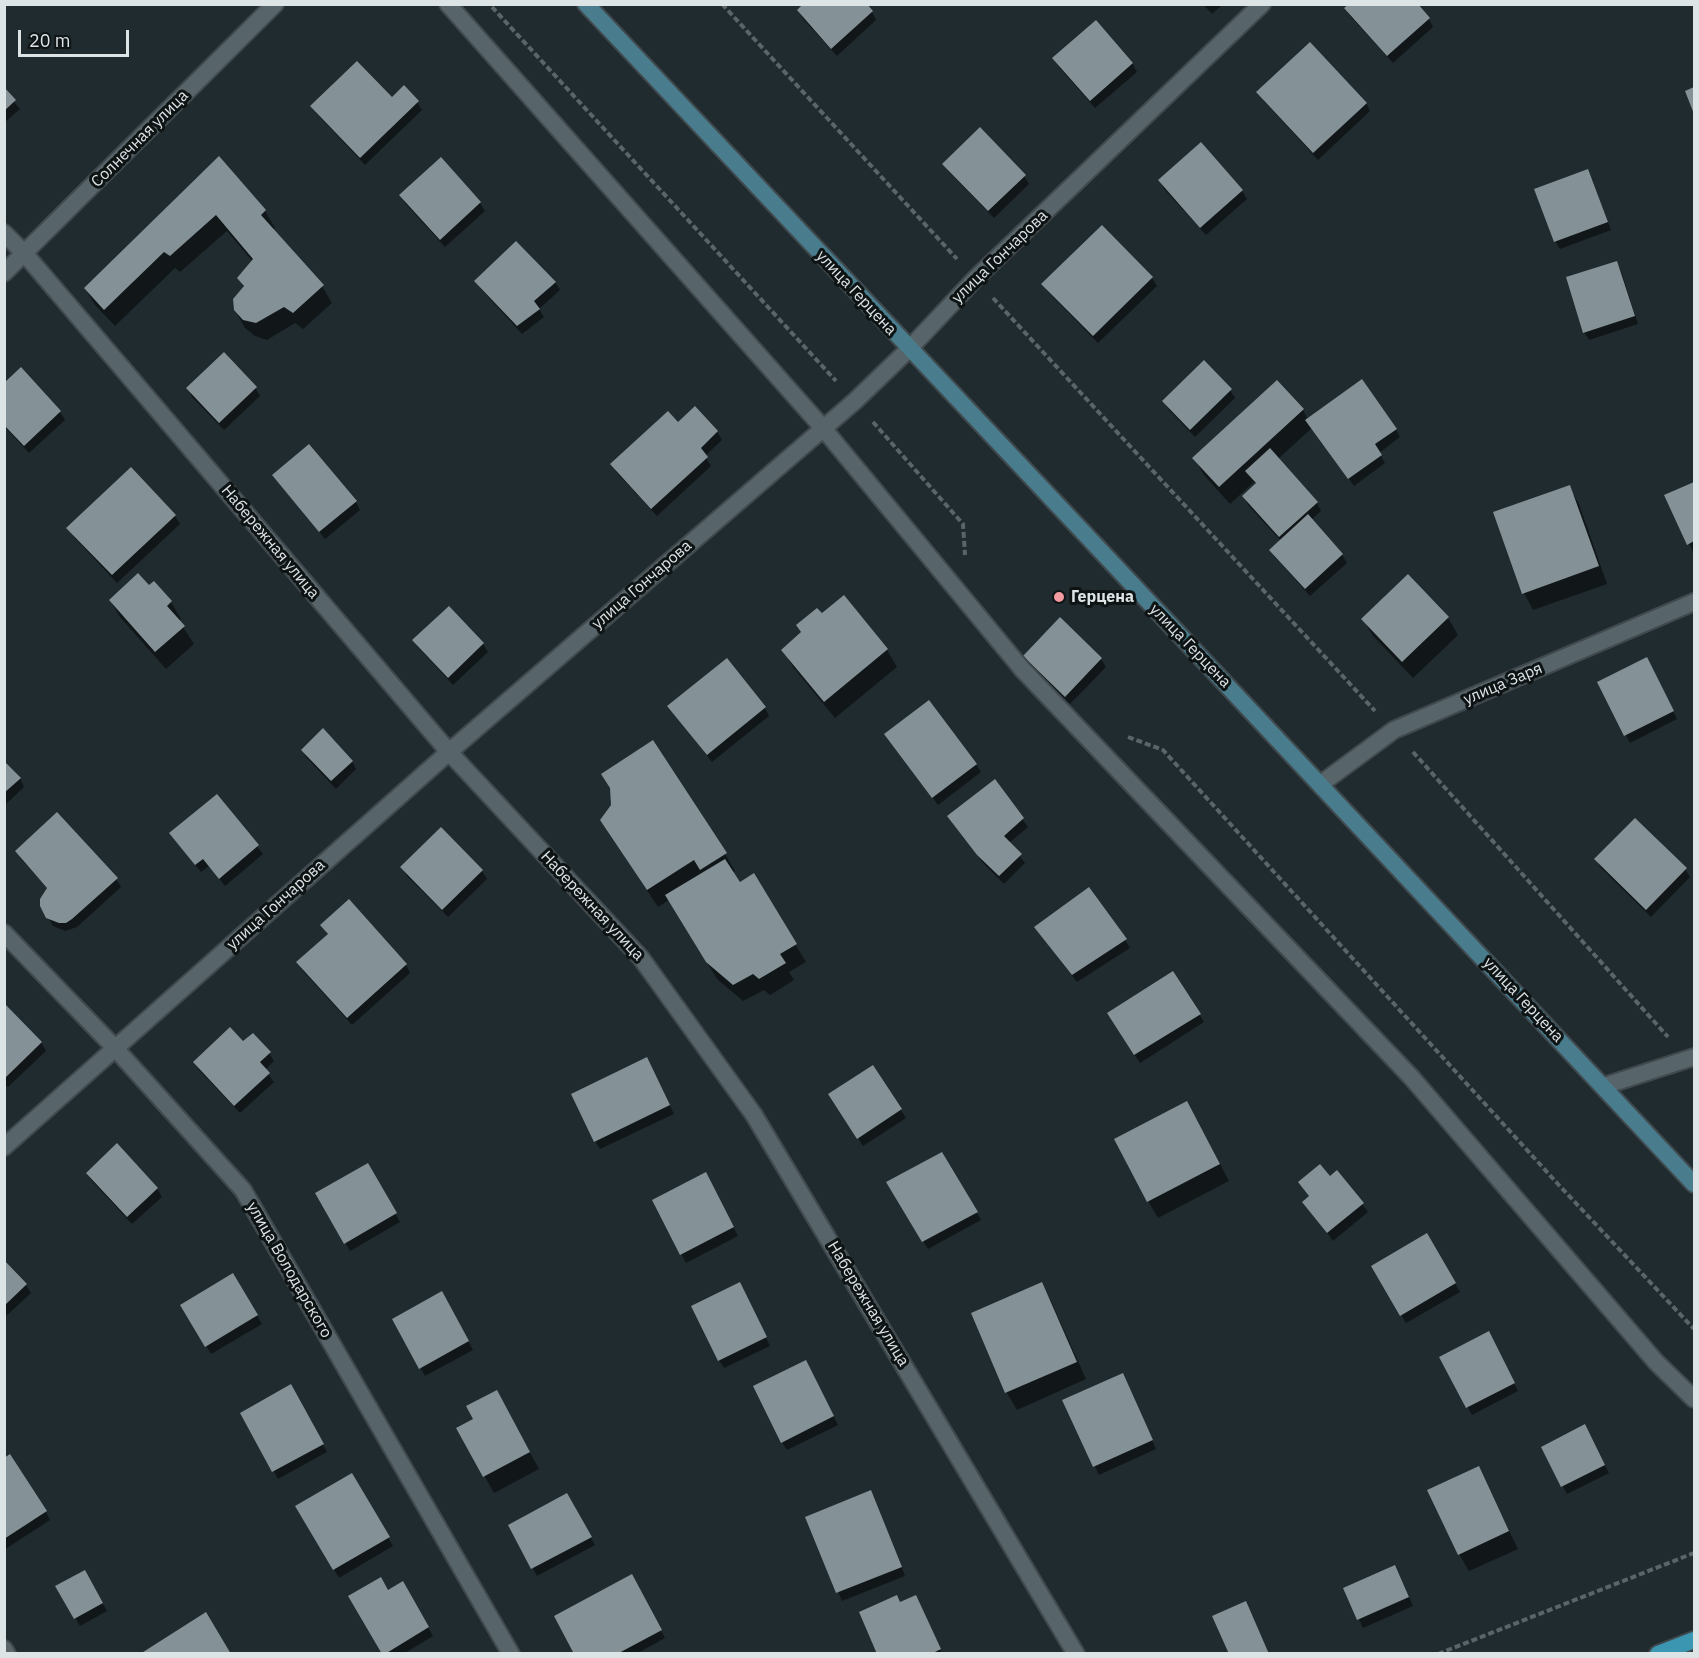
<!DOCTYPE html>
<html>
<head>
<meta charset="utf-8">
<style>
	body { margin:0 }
	#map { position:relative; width:1699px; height:1658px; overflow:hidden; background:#202b2f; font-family:"IBM Plex Sans",sans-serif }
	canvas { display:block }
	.frame { position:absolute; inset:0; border:6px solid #dce4e6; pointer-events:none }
	.scale { position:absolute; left:18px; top:30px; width:111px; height:27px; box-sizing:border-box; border:3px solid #dce4e6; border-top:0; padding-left:8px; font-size:18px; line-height:21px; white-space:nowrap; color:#dce4e6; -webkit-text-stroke:4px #0e1314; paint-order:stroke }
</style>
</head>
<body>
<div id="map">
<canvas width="1699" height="1658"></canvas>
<div class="frame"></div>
<div class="scale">20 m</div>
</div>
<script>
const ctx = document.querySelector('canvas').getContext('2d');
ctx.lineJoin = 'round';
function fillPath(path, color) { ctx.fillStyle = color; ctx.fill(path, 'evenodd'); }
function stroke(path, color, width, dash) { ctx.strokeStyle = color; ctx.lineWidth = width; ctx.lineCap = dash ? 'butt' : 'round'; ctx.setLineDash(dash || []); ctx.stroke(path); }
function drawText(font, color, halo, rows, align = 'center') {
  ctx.font = font + ' "IBM Plex Sans",sans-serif'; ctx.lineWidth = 6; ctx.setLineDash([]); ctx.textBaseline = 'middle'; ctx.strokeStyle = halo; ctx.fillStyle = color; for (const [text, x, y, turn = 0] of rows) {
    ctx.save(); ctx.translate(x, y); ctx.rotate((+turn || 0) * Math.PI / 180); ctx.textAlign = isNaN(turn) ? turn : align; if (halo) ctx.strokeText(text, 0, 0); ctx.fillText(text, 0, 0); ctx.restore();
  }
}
fillPath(new Path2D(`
	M1203,4H1223L1212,14Z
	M1346,9L1429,19L1433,27L1393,63L1351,17Z
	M799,11L872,12L876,20L837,56L803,19Z
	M1054,59L1132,63L1137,72L1095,108L1059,67Z
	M4,90L20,109L4,123Z
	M1258,92L1366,103L1370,111L1318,160L1263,100Z
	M392,99L417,102L422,110L365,165L317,114L312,106Z
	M219,158L265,211L275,228L272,230L322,286L332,303L303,329L295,323L267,340L255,336L245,328L235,310L244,288L239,278L253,262L227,231L180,272L175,268L115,326L95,305L85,288Z
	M944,164L1024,176L1029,184L994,218L949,172Z
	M1592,179L1611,230L1560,249L1555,241Z
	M1160,180L1242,191L1247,199L1206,235L1164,189Z
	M401,195L480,203L485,211L445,247L405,203Z
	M1616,263L1621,271L1638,324L1589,340L1584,332Z
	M1152,278L1157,286L1098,343L1048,292L1043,284Z
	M476,281L555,282L560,290L539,309L544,317L522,334L481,289Z
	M21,369L60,412L65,420L29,453L4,426V385Z
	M1276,382L1303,410L1308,420L1396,429L1400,437L1379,453L1385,463L1354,486L1312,428L1278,459L1317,503L1321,511L1311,520L1342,555L1347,563L1310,596L1276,558L1271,550L1281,541L1248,505L1244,497L1257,485L1254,482L1230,504L1204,475L1194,458Z
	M255,388L260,396L224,430L192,397L188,389Z
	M1230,390L1235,398L1195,437L1169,410L1164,401Z
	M678,424L717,432L722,440L705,456L711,466L657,516L617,473L612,465Z
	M274,476L356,502L360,510L325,539Z
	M1694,483V551L1693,552L1666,496Z
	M1569,487L1579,504L1607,584L1533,610L1524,593Z
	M175,516L180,524L117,583L73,536L68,528Z
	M154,583L171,602L181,619L179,621L194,644L166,669L120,617L110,600L149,588Z
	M844,597L887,650L897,667L835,718L793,667L783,650Z
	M449,608L483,644L488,652L453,685L419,648L414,640Z
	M1448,618L1458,635L1413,678L1373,636L1363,619Z
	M1024,656L1101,659L1106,667L1070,704L1029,664Z
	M1651,667L1677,719L1630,743L1599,683Z
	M669,706L765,708L769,716L712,762Z
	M886,735L976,764L981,772L938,805Z
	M302,750L352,761L356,769L336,789L307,758Z
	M4,763L20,778L24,787L4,806Z
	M994,781L1028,827L1009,843L1025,863L1004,884L983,863L954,825Z
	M217,796L263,854L225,886L209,866L201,872L171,834Z
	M612,837L725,854L735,871L732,873L739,884L753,875L806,962L789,972L794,980L770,995L764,990L743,1001L717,979L669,900L658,907Z
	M17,851L116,879L121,887L77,927L65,931L53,926L42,906L48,889L21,859Z
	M1596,860L1685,869L1690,877L1651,917L1601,868Z
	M402,868L482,871L487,879L448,917L407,876Z
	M322,925L406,965L410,973L352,1025L303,971L298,963L328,935Z
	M1041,935L1125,940L1130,948L1077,982Z
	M4,1006L41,1042L46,1051L8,1087L4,1084Z
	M1199,1014L1204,1022L1140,1063L1113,1021Z
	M243,1043L269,1053L274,1061L265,1070L274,1082L240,1113L199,1070L195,1062Z
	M651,1067L674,1114L600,1149L595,1141Z
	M873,1067L906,1118L863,1146L835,1102Z
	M1197,1120L1229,1181L1158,1218L1148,1201Z
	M941,1154L981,1220L928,1249L888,1183Z
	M367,1165L400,1222L350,1251L317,1193Z
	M1337,1172L1368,1212L1333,1241L1304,1202Z
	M88,1173L157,1188L162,1197L132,1224L92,1181Z
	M710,1182L738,1236L686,1263L654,1201Z
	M1427,1235L1460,1292L1406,1323L1373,1267Z
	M4,1262L26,1285L31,1293L4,1318Z
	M233,1275L262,1324L211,1354L182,1306Z
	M1041,1284L1051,1301L1086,1379L1017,1410L1007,1393L973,1314Z
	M744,1292L770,1346L724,1368L719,1360Z
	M441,1293L473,1350L425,1376L394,1319Z
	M1493,1341L1518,1391L1472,1415L1441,1358Z
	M810,1370L838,1425L787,1450L782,1442Z
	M1127,1383L1156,1449L1099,1475L1064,1400Z
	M290,1386L327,1452L278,1479L242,1413Z
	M506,1409L539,1469L494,1493L458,1428L475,1419Z
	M1589,1434L1609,1473L1567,1494L1543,1447Z
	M1478,1468L1518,1549L1469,1571L1459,1554Z
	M351,1475L393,1546L339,1578L297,1507Z
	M871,1492L905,1576L842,1601L807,1517Z
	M567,1495L595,1545L537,1576L510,1525Z
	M4,1506L46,1512L50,1520L4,1550Z
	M84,1572L107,1611L80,1626L57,1587Z
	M1399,1574L1413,1606L1363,1628L1345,1588Z
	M631,1576L665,1638L636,1654H575Z
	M402,1583L433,1636L403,1654H384Z
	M900,1604L920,1605L942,1654H879Z`), '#0007');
fillPath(new Path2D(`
	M803,4H867L873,11L831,49L797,10Z
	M1349,4H1418L1430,18L1387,56L1344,8Z
	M1096,20L1133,63L1090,101L1052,58Z
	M1310,42L1367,103L1313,153L1256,92Z
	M357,61L392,97L404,85L419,101L360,158L310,106Z
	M4,87L16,100L4,111Z
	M1694,87V114L1685,91Z
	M980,127L1026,175L988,211L942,164Z
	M1201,142L1243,190L1200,228L1158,180Z
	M219,156L266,210L261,215L324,285L293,313L284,307L256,323L243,320L234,310L233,299L244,286L237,278L253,259L216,215L170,256L164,252L104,310L84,288Z
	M441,157L481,202L440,240L399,195Z
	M1588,169L1608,222L1554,242L1534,189Z
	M1102,225L1153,277L1093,336L1041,284Z
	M516,241L556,282L534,301L540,309L517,326L474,281Z
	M1617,261L1635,316L1583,333L1566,277Z
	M224,352L257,387L219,423L186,388Z
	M1204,360L1232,389L1190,430L1162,401Z
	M21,367L61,411L24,446L4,425V383Z
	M1362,379L1397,429L1375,444L1382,455L1348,479L1305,420Z
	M1277,380L1304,409L1219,487L1192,458Z
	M695,406L718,431L701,448L708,457L651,509L610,464L668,411L678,422Z
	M309,444L357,501L319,532L272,475Z
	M1270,448L1318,502L1279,537L1242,496L1256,483L1245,471Z
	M131,467L176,515L112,575L66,528Z
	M1694,482V541L1687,545L1664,495Z
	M1570,485L1599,566L1522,594L1493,512Z
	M1308,514L1343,554L1305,589L1269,550Z
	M138,573L149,585L154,581L172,601L167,606L185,626L155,652L109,600Z
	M1408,574L1449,617L1402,662L1361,619Z
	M844,595L888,649L824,702L781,650L801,632L796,625L817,608L822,613Z
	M449,606L484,643L448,678L412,640Z
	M1060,617L1102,658L1065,697L1023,656Z
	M1647,657L1674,711L1624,736L1597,682Z
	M727,658L766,707L707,755L667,706Z
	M929,700L977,764L932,798L884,734Z
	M323,728L353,761L331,781L301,750Z
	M653,740L727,853L700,870L694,860L647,890L600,820L611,805L610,788L601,774Z
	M4,761L21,778L4,793Z
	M995,779L1024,818L1004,836L1022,854L999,876L977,855L947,816Z
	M217,794L259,845L219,879L203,859L195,865L169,833Z
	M57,812L118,878L72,919L66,923H59L46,918L40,906V899L47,888L15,851Z
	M1635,818L1687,868L1646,910L1594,859Z
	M441,827L483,870L442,910L400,867Z
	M725,859L740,882L754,873L797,944L780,954L786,963L759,979L753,974L733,985L706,962L665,895Z
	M1089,887L1127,939L1072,975L1034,927Z
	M349,899L407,964L347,1018L296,962L328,934L320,925Z
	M1173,971L1201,1014L1134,1055L1107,1013Z
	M4,1003L42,1042L4,1079Z
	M230,1027L243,1041L253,1033L271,1052L260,1062L270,1073L234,1106L193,1062Z
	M647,1057L670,1105L594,1142L571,1094Z
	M873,1065L902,1109L857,1139L828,1094Z
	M1187,1101L1220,1164L1147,1202L1114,1139Z
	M117,1143L158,1188L127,1217L86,1173Z
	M942,1152L978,1212L922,1242L886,1182Z
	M368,1163L397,1213L344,1244L315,1193Z
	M1320,1164L1330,1176L1337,1170L1364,1203L1327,1233L1302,1202L1309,1196L1298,1182Z
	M706,1172L734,1227L680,1255L652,1200Z
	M1427,1233L1456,1283L1400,1316L1371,1266Z
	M4,1260L27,1284L4,1306Z
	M233,1273L258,1315L205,1347L180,1305Z
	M740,1282L767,1337L718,1361L691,1306Z
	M1042,1282L1077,1362L1005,1393L971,1313Z
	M442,1291L469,1341L419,1369L392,1319Z
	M1489,1331L1515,1383L1466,1408L1439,1357Z
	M806,1360L834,1416L781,1443L753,1386Z
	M1123,1373L1153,1440L1093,1467L1062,1400Z
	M291,1384L324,1444L272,1472L240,1413Z
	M497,1390L530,1452L483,1477L456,1428L473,1419L466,1406Z
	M1585,1424L1605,1465L1561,1487L1541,1447Z
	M10,1454L47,1511L4,1539V1458Z
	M1479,1466L1509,1531L1458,1555L1427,1490Z
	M352,1473L390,1537L333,1570L295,1506Z
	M871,1490L902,1567L836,1593L805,1517Z
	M567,1493L592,1537L531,1569L508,1525Z
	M1395,1565L1409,1597L1357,1620L1343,1588Z
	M85,1570L103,1603L74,1619L55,1586Z
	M632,1574L662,1630L617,1654H574L554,1616Z
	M381,1577L388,1590L403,1581L429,1627L385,1654H382L348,1596Z
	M897,1595L900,1602L916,1595L941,1649L931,1654H877L859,1612Z
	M1246,1601L1269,1654H1229L1212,1616Z
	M206,1612L231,1654H140Z`), '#849196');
const service = new Path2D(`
	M1322,783L1394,730L1694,602`);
const minor = new Path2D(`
	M448,4L823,428L1022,669L1412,1078L1656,1362L1694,1399
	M4,233L25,254L449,752L641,958L754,1115L1076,1654
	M4,273L275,4
	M4,933L115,1048L243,1190L511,1654
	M1604,1086L1694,1057
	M4,1147L449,752L855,401L909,349L975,279L1262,4
	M4,1649L7,1654`);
const secondary = new Path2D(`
	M586,4C955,398 1327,788 1694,1184`);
const primary = new Path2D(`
	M1658,1654L1694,1640`);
stroke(service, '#40494d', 20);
stroke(minor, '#40494d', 20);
stroke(secondary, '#40494d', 20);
stroke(primary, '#40494d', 20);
stroke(new Path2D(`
	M722,4L957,259
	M492,7L836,381
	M993,298L1375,711
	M873,422L963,524L965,555
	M1128,737L1163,750L1557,1183L1694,1329
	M1413,752L1668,1037
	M1438,1654L1694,1553`), '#5b6568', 4, [6, 3]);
stroke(service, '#576469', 16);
stroke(minor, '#576469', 16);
stroke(secondary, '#497d8e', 16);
stroke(primary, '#3b96b2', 16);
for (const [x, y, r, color] of [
	[1059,597,6,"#f49aa3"]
]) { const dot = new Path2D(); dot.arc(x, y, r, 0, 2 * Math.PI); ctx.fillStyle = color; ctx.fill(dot); stroke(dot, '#0e1314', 2); }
drawText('16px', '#dce4e6', '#0e1314', [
	["Солнечная улица",140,139,-45],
	["улица Гончарова",1000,257,-44],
	["улица Герцена",856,293,47],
	["Набережная улица",270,542,50],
	["улица Гончарова",642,585,-41],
	["улица Герцена",1190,646,46],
	["улица Заря",1503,684,-23],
	["улица Гончарова",276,905,-42],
	["Набережная улица",592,906,47],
	["улица Герцена",1523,1000,47],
	["улица Володарского",289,1270,60],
	["Набережная улица",868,1304,59]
]);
drawText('bold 16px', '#dce4e6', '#0e1314', [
	["Герцена",1071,597]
], 'left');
</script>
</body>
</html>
